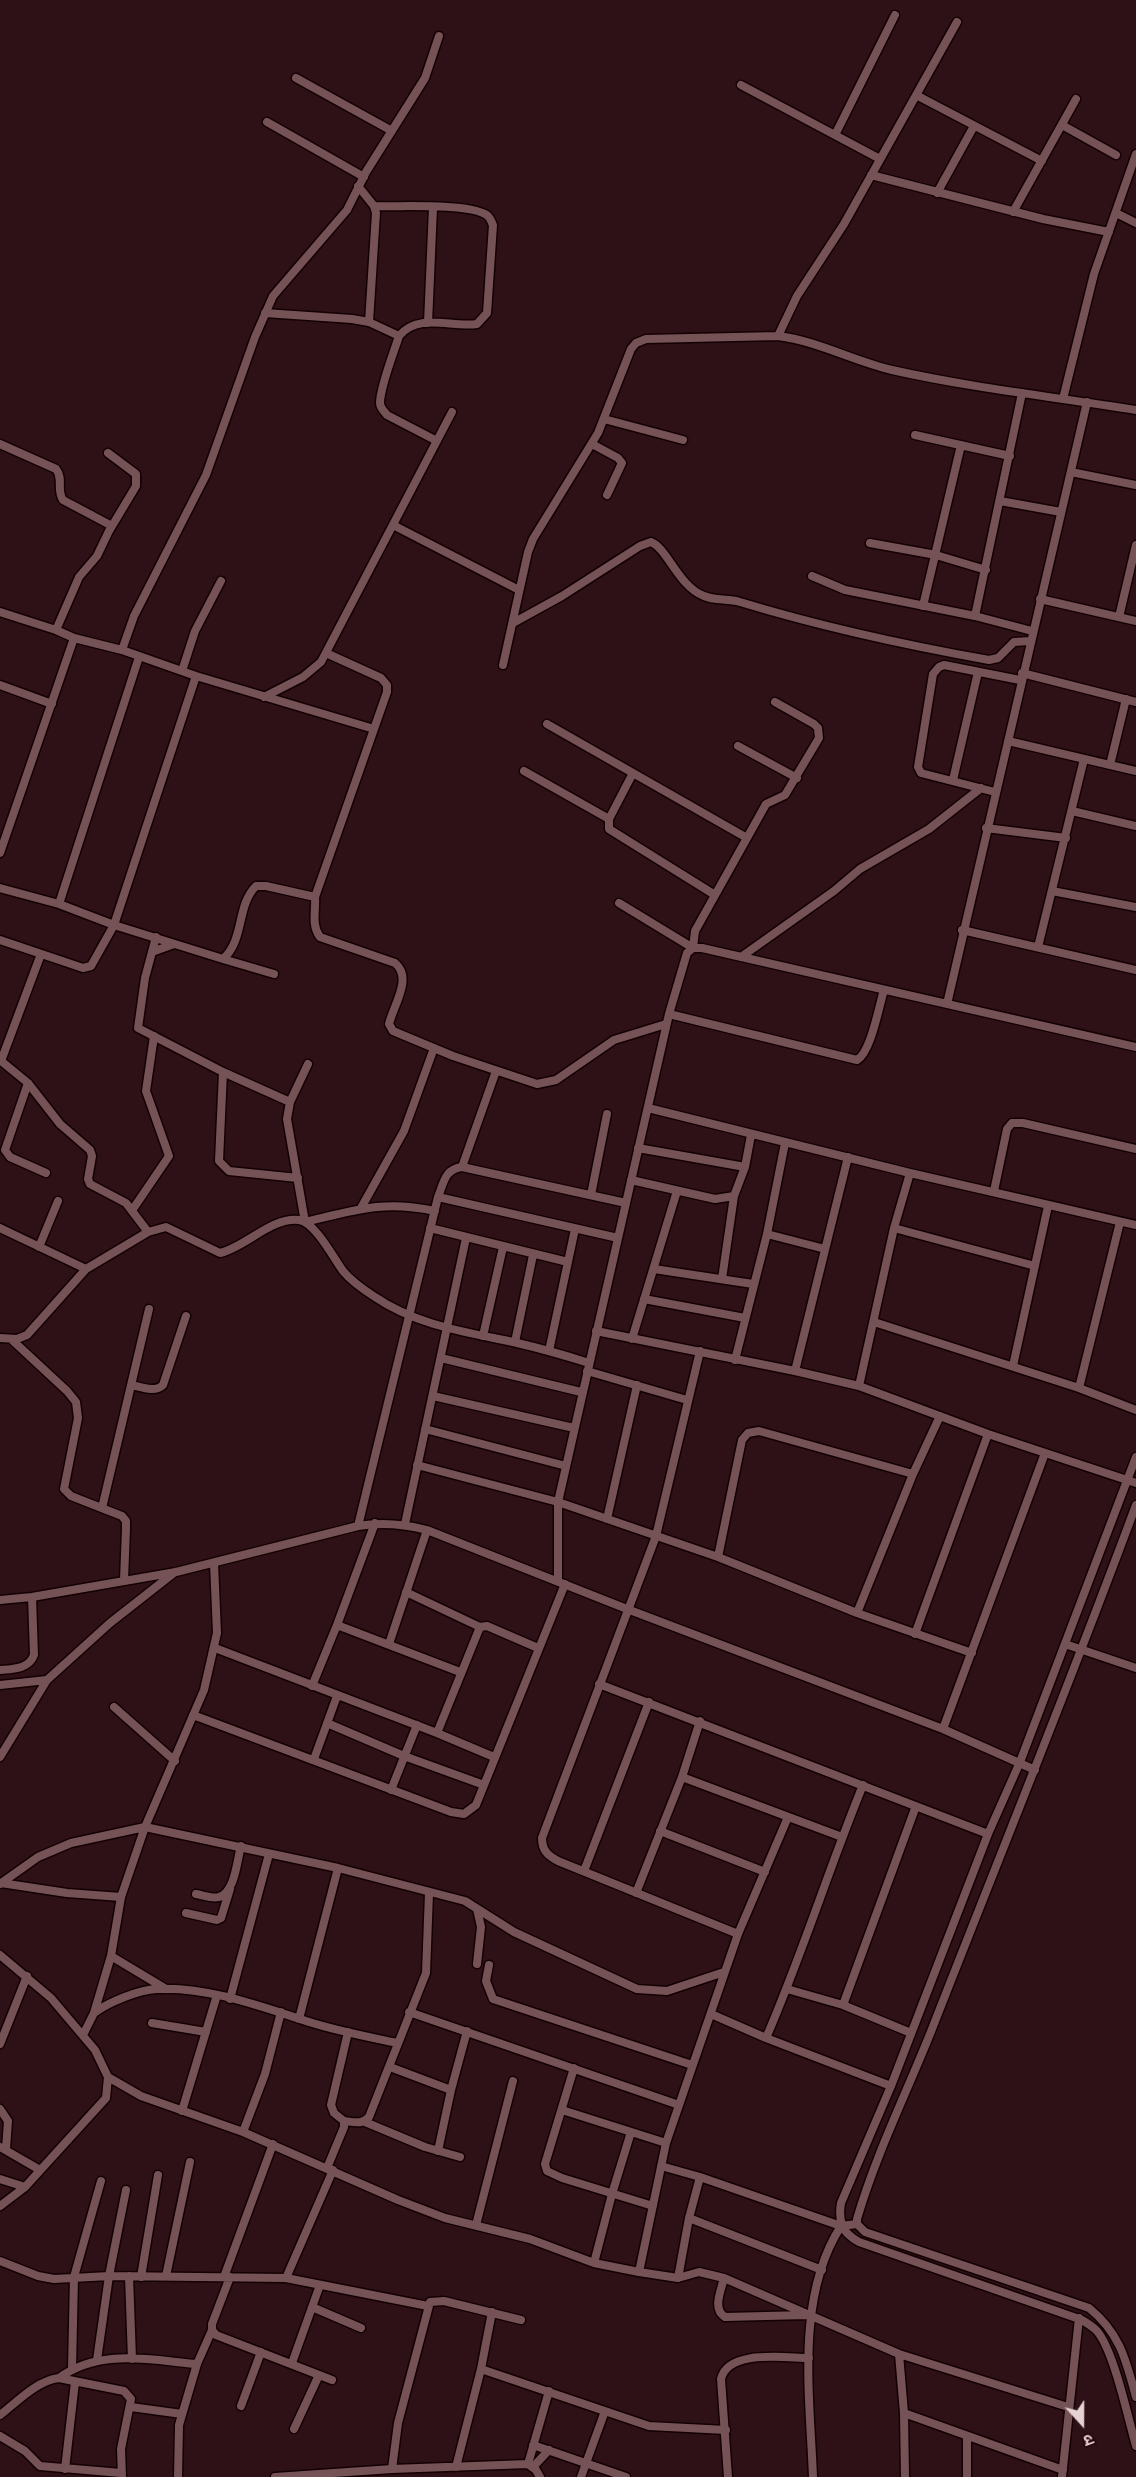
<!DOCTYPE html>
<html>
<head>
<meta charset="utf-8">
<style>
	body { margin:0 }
	#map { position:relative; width:1136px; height:2477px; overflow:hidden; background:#2e1117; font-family:"Space Grotesk","Noto Sans Devanagari",sans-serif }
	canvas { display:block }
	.north { position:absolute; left:1052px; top:2393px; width:60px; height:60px; -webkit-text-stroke:4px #24080e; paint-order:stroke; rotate:159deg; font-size:16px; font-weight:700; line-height:24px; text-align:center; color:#e6d1d3 }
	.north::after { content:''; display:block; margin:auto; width:21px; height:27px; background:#e6d1d3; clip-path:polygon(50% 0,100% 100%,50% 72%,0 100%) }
</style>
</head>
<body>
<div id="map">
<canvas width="1136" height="2477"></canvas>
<div class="north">उ</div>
</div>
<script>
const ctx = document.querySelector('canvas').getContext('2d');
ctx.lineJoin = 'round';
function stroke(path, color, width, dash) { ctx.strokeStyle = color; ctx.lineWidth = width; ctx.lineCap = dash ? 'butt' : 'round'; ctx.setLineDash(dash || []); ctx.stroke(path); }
const minor = new Path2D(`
	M296,78L392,131
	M741,85L880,159
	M916,95L1042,161
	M267,122L364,177
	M1062,125L1116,155
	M835,135L895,15
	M871,175L1043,219L1109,232
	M358,186L374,206L376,213L369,322
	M937,193L974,126
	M374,206C400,207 464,203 485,214C490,216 491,221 493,225L487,313L477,324C451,328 419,312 399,336C394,352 380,387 380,403C380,408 384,411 387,415L437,441
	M1013,212L1076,99
	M1116,213L1136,223
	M265,313L352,319L369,322L399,336
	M428,323L433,208
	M778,336L797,296L844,224L957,22
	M1063,399L1094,274L1136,154
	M604,419L683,440
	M915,435L1010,456
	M0,444L56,469C64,479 56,490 63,500L112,526
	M592,444L618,458L622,463L607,495
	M1071,472L1136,485
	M1000,501L1061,512
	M393,525L519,590
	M870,543L936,555L986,570
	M812,576L845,590L975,616L1032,631
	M1040,599L1136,621
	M923,606L961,445
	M0,612L56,630L74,638L122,650L196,676L374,729
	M975,616L1022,393
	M1119,617L1136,545
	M513,623L562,596L640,546L651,542C667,548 679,587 704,596C715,601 728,598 740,602C822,627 905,645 989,660L998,658L1014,642L1030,641
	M56,630L79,577L97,556L109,531L136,486V474L108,453
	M122,650L134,616L206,475L255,337L273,296L347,210L366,172L425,78L439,36
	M326,653L381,678L387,685V692L315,897C316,912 311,925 320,937L395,963C413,978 394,1004 389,1024L393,1031L453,1056L537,1084L556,1080L614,1040L666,1024
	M503,665L528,552L533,539L598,433L631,349L636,343L646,339L778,336C818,341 853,361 892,370C972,388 1055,397 1136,410
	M182,671L195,631L221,581
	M1022,673L1136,702
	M0,685L52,704
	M264,697L303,677L321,662L452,412
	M547,724L747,838
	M1008,741L1136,771
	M738,746L797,778
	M1110,765L1126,699
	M524,771L609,819
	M633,773L609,819V829L715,895
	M953,780L978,672
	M995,792L921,773L918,767L933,674L939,667L944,665L1020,680
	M1072,811L1136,826
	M986,828L1066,838
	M0,853L74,638
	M0,888L59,904L114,925L223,959C245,939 236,906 256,886H266L315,897
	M1052,891L1136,907
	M619,903L693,948L695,931L766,804L785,795L819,738L818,728L814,724L775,702
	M59,904L139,657
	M962,930L1136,970
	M156,937L145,978L138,1028L223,1072L290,1102
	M0,940L83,968L91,966L114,925L196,676
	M1038,947L1084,759
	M152,952L174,944
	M741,957L834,891L860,869L929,829L981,788
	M223,959L274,974
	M947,1004L1087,402
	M669,1014L857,1060C871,1052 879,1006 884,990
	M0,1060L28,1083L60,1124L90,1150L92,1156L88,1179L90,1184L126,1203L148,1232
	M1,1061L41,954
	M308,1064L290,1102L287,1119L305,1222C356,1210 383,1200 435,1211
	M223,1072L219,1161L229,1171L298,1178
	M28,1083L5,1150L10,1157L46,1173
	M648,1108L910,1173L1136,1225
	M638,1148L745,1167
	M462,1167L496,1071
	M631,1180L715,1199L734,1196L745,1167L751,1135
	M994,1191L1007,1129L1012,1123H1023L1136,1149
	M591,1195L607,1114
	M438,1197L618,1238
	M361,1208L404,1131L434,1048
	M133,1209L169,1156L146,1091L154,1036
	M0,1228L86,1269
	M430,1228L568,1262
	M894,1228L1035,1266
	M767,1234L825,1249
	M39,1247L58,1201
	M654,1269L753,1284
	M722,1279L734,1196
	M644,1299L745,1318
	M874,1322L1079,1388L1136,1410
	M596,1331L795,1371L859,1386L988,1434L1136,1483
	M483,1336L503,1247
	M0,1338L17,1339L27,1335L86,1269L148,1232L166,1227L220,1253C246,1247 271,1217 299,1220C315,1222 334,1259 343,1271C352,1282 364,1290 375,1297C416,1325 466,1332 513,1342C539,1348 564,1355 589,1363
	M11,1339L67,1391L76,1402L78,1418L64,1489L71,1496L122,1516L126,1521V1529L124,1580
	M632,1339L677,1191
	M515,1342L533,1255
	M549,1351L575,1229
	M700,1351L656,1536L542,1838C542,1850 547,1855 558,1861L738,1934
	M441,1358L581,1392
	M735,1360L767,1234L785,1143
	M1013,1366L1048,1206
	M587,1371L687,1400
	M795,1371L848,1157
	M131,1385C141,1387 155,1393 163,1385L186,1316
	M859,1386L894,1228L910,1173
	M1079,1388L1120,1222
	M433,1396L574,1428
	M425,1429L566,1466
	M1136,1457L1020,1762L988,1834L891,2086L841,2203C838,2221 842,2233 859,2242L1082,2320C1087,2323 1093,2327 1097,2331C1114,2351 1128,2418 1136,2446
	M417,1465L558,1502L718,1557L857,1613L972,1653
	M1136,1505C1071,1681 1000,1855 932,2029C907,2092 876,2154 857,2219V2224L865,2232L1089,2308C1120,2333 1126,2360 1136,2397
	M102,1508L149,1309
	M607,1519L637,1385
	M405,1524L466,1238
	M358,1526L438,1197C444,1182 445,1169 462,1167L626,1203
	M718,1557L742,1440L748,1433L759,1431L913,1474
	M558,1581V1502L669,1014L687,953L693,948H702L1136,1047
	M406,1592L480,1627
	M0,1600L32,1597L176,1572L358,1526C382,1522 404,1524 427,1530L627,1609L943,1729L1035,1770
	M857,1613L913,1474L940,1416
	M337,1625L460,1672
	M915,1634L988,1434
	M389,1644L427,1530
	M1065,1644L1136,1668
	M215,1648L437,1733L494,1757
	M0,1670C13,1669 29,1669 34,1655L32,1597
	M599,1684L988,1834
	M0,1685L47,1680
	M312,1686L337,1625L375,1523
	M114,1707L175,1761
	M193,1715L451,1812L464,1814L476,1805L565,1584
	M327,1723L404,1756L484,1785
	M943,1729L1045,1453
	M437,1733L480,1627L487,1626L538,1648
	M0,1757L47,1680L110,1623L175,1572
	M314,1759L337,1696
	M682,1777L842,1837
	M391,1790L417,1725
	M788,1817L738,1934L666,2143L639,2272L678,2278L699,2272L724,2278L899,2354L1068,2407
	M660,1831L765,1872
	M584,1871L649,1702
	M1,1883L67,1893L121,1897
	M0,1884L38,1857L71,1843L145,1827L338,1868L465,1901L514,1932L637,1989L667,1991L724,1972
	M636,1893L682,1777L700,1721
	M196,1894C203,1895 212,1899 219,1897C235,1893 237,1860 241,1846
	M477,1909L481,1927L477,1964
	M186,1913L217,1920L221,1918L230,1889
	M0,1955L51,1998L95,2050L108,2077L106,2098L25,2187L0,2206
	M111,1956L166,1989
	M489,1965L486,1981L493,1999L692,2065
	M787,1989L843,2005L911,2033
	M230,1999L269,1854
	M843,2005L916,1806
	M409,2012L679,2105
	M94,2013C109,2002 138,1990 157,1989C203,1986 257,2005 300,2019C331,2030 365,2036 397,2043
	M711,2014L766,2038L891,2086
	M299,2019L338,1868
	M152,2023L206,2032
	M83,2035L94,2013L111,1956L121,1897L145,1827L204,1690L217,1633L214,1563
	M766,2038C802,1955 829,1868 863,1785
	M0,2044L27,1976
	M390,2067L451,2090
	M574,2068L545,2164L547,2171L562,2178L653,2206
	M108,2077L141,2096L243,2132L398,2200L445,2218L530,2239L594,2263L639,2272
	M0,2109L8,2121L6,2149
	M562,2110L666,2143
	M182,2111L217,1995
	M344,2121C354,2122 362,2125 369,2117L426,1973L429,1893
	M365,2122L425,2147L460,2157
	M243,2132L265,2074L281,2012
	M0,2147L40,2170
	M438,2151L451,2090L467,2031
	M661,2166L700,2177L841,2226L857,2224
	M327,2168L344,2127V2121L334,2113L331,2105L348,2032
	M0,2179L25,2187
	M689,2218L822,2270
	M476,2225L513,2081
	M0,2261L38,2276L54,2279L109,2276L286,2278L428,2306
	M594,2263L612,2194L631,2132
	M129,2276L132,2359
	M166,2276L190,2162
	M141,2277L158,2175
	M224,2277L273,2144
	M230,2277L212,2324V2330L216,2335L332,2380
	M286,2278L333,2170
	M678,2278L689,2218L700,2177
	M724,2278C721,2291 712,2309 725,2317L807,2315
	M312,2307L361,2328
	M899,2354L904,2413L905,2477
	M97,2360L109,2276L126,2190
	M292,2363L320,2285
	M72,2369L74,2277L101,2181
	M481,2369L649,2426L726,2430
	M59,2378C100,2348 149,2360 197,2364
	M241,2406L261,2352
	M131,2407L182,2414
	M904,2413L1063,2470
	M0,2415C17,2402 36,2381 59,2378L124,2391L131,2399L121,2449L122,2477
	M294,2429L319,2375
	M0,2436L25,2451L40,2466L121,2473
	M967,2437V2477
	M533,2445L626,2477
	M528,2464L549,2391
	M456,2467L481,2369L492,2312
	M533,2467L549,2450
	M65,2469L75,2382
	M392,2469L398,2423L430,2302L444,2301L521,2320
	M178,2477L179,2425L197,2364L212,2330
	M275,2477L392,2469L528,2464L536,2470L540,2477
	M581,2477L605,2411
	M728,2477L721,2379C728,2349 785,2358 809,2358
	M813,2477C810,2397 795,2297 841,2226
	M1062,2477L1079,2318`);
stroke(minor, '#140003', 11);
stroke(minor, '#755256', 8);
</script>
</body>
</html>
